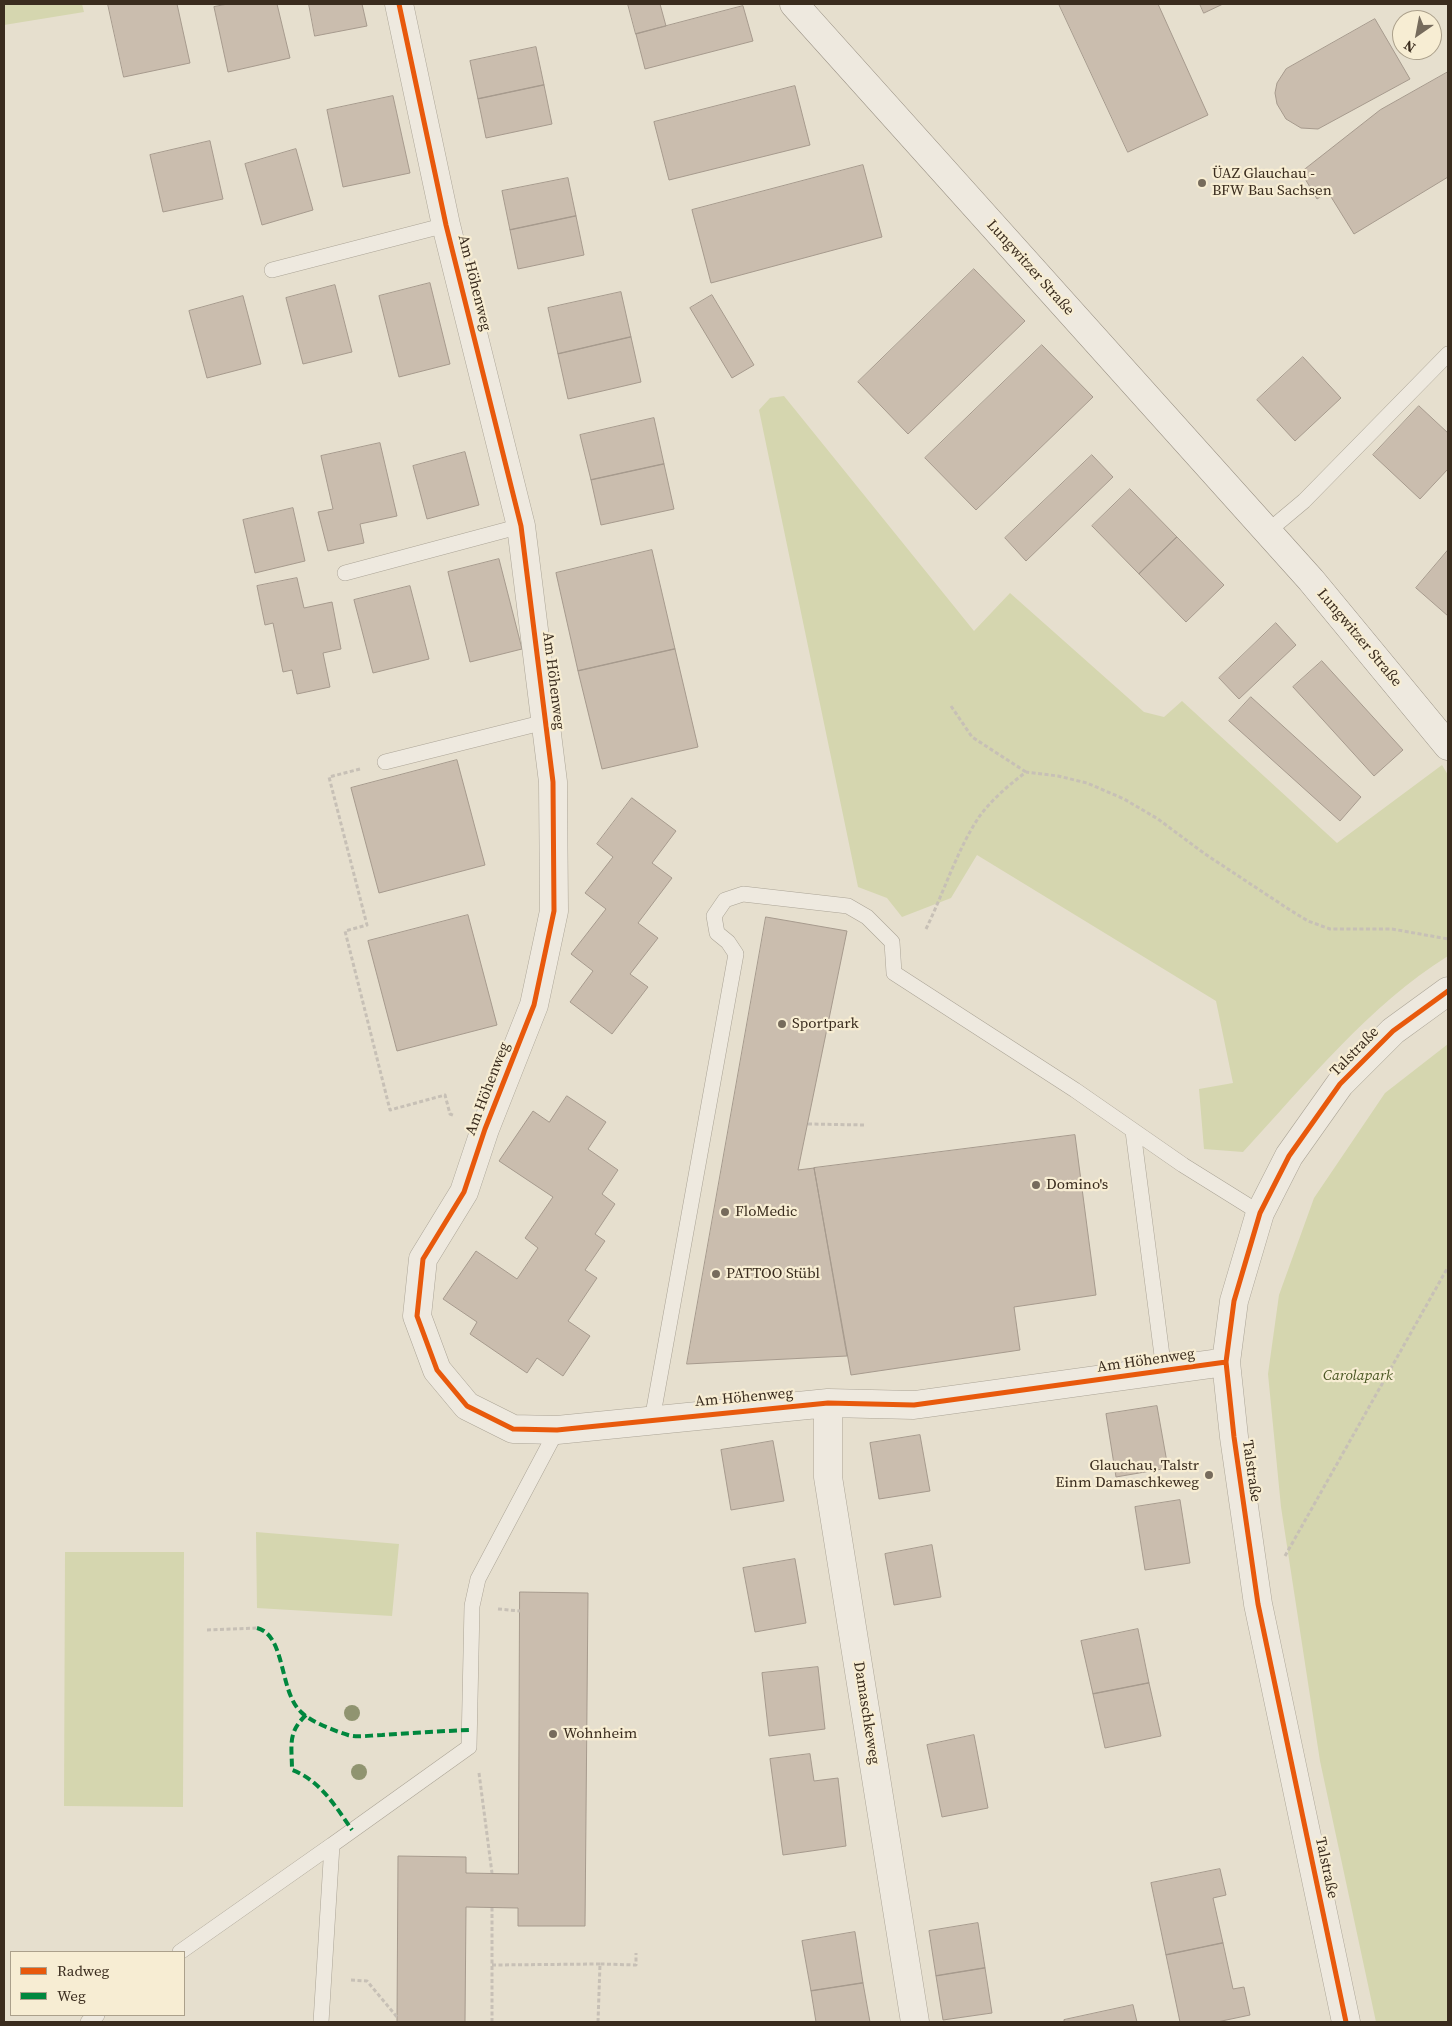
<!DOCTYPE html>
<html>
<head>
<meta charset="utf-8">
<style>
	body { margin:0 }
	#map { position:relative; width:1452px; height:2026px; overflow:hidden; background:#e6dfce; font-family:"Source Serif 4",serif }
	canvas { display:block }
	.frame { position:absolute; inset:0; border:5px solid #3a2c1e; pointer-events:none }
	.legend { position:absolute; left:10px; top:1951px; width:175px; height:65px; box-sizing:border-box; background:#f7edd3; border:1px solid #aba08b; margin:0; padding:6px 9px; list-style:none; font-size:15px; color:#3a2c1e }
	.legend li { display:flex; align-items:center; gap:10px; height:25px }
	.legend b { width:25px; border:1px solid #aba08b }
	.north { position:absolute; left:1392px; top:10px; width:50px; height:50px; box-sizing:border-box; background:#f7edd3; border:1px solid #aba08b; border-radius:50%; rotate:213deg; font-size:14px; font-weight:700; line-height:20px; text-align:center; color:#3a2c1e }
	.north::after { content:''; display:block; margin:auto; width:18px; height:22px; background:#766b5c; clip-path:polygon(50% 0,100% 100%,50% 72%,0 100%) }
</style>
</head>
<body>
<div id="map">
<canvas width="1452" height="2026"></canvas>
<div class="frame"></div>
<ul class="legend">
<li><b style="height:6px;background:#e8590c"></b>Radweg</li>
<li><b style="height:6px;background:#00873e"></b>Weg</li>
</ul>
<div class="north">N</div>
</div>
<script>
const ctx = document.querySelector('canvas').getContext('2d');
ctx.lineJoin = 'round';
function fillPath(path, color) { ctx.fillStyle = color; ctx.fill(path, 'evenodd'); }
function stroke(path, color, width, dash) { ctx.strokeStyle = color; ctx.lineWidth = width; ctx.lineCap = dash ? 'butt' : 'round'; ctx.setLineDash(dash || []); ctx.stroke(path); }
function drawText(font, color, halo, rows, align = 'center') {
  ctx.font = font + ' "Source Serif 4",serif'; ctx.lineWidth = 4.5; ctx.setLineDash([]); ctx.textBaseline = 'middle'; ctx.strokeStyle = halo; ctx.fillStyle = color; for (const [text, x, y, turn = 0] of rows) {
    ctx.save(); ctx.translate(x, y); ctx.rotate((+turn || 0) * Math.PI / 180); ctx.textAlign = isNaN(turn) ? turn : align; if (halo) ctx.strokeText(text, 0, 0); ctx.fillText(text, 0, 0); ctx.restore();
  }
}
fillPath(new Path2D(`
	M4,4H82L84,12L4,25Z
	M784,396L974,631L1010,593L1144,712L1164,717L1182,701L1337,843L1442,765L1448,775V956C1370,1004 1305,1085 1243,1152L1204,1149L1199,1089L1233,1083L1216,1001L977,855L951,898L902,917L887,898L858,887L759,410L770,398Z
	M1448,1044V2022H1376L1320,1761L1281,1507L1268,1374L1279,1295L1314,1198L1385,1093Z
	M256,1532L399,1544L392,1616L257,1608Z
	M65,1552H184L183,1807L64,1806Z`), '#d5d6af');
const building = new Path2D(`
	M108,4H177L190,63L124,77Z
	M228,4H277L290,58L228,72L214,7Z
	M309,4H362L367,26L315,36Z
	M628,4H660L666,26L636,34Z
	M1059,4H1158L1208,115L1128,152Z
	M1200,4H1223L1204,13Z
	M743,6L753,41L645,69L636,34Z
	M1375,19L1410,79L1318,129L1301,128L1286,119L1277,104L1275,93L1277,83L1286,69Z
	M536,47L544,85L478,99L470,61Z
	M1448,72V177L1354,234L1328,192L1317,199L1301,172L1380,110Z
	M544,85L552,124L486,138L478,99Z
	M795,86L810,145L669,180L654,122Z
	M393,96L410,173L343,187L327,110Z
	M210,141L223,199L163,212L150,155Z
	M296,149L313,210L262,225L245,164Z
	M863,165L882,237L711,283L692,210Z
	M568,178L576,216L510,230L502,191Z
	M576,216L584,255L518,269L510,230Z
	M974,269L1025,321L908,434L858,382Z
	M430,283L450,364L399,377L379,296Z
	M335,285L352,352L303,364L286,298Z
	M621,292L631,337L558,354L548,308Z
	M712,295L754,365L732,378L690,308Z
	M243,296L261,364L207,378L189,311Z
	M631,337L641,382L568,399L558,354Z
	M1042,345L1093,397L976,510L925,458Z
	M1303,357L1341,398L1295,441L1257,400Z
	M1419,406L1448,433V469L1420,499L1373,455Z
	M654,418L664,464L591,480L580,435Z
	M380,443L397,516L360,524L364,543L328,551L318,512L333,509L321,456Z
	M465,452L479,505L427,519L413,466Z
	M1092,455L1113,477L1026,561L1005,538Z
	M664,464L674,509L601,525L591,480Z
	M1130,489L1177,537L1139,574L1092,526Z
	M293,508L305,561L255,573L243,520Z
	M1177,537L1224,585L1186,622L1139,574Z
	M652,550L675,649L578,671L556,573Z
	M1448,550V616L1416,588Z
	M499,559L522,649L470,662L448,572Z
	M297,578L304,608L332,602L341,649L323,653L330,687L297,694L292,670L283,672L273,623L265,625L257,586Z
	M410,586L429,659L373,673L354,600Z
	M1276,623L1296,645L1239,699L1219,678Z
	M675,649L698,747L602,769L578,671Z
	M1322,661L1403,750L1374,776L1293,687Z
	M1251,697L1361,797L1340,821L1229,721Z
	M457,760L485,865L379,893L351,788Z
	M632,798L676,831L652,863L672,878L638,923L658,938L630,974L648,987L612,1034L570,1002L593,971L571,954L606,909L585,893L613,857L597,844Z
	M468,915L497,1025L397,1051L368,941Z
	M766,917L847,931L798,1170L814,1168L847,1356L687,1364Z
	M567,1096L606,1122L588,1149L618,1170L602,1194L615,1204L595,1234L605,1241L585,1270L597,1278L568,1321L590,1336L563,1376L537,1358L527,1373L470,1334L477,1322L443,1299L476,1251L517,1279L538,1248L525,1238L553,1197L499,1161L533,1111L549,1122Z
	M1075,1135L1096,1295L1014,1307L1020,1350L851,1375L814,1168Z
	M1157,1406L1168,1468L1116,1477L1106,1414Z
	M920,1435L930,1491L879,1499L870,1443Z
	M773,1441L784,1501L731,1510L721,1450Z
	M1180,1500L1190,1563L1145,1570L1135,1507Z
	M932,1545L941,1597L894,1605L885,1554Z
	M795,1559L806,1623L755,1632L743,1568Z
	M520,1592L588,1593L585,1926H518V1908L466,1907L465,2022H397L398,1856L466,1857V1873L518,1874Z
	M1138,1629L1149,1683L1093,1694L1081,1641Z
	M818,1667L825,1729L769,1736L762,1673Z
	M1149,1683L1161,1736L1105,1748L1093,1694Z
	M974,1735L988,1808L942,1817L927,1745Z
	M810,1754L814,1781L838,1778L846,1846L783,1855L770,1759Z
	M1220,1869L1226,1895L1213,1898L1223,1943L1166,1955L1151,1883Z
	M978,1923L985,1968L936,1976L929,1931Z
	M855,1932L863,1983L811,1991L802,1941Z
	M1223,1943L1233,1989L1244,1987L1250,2015L1217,2022H1180L1166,1955Z
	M985,1968L992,2013L943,2020L936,1976Z
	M863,1983L870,2022H816L811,1991Z
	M1133,2005L1137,2022H1064V2020Z`);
fillPath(building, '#cabdae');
stroke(building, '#a69a8d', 1);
const lane = new Path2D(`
	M272,270L446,225
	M1267,532L1304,501L1448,354
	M345,573L521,526
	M385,762L545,722
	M1133,1131L1164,1371
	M652,1420L736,954L728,942L717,933L714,916L725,900L743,894L848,906L867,917L892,942L894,973L1075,1090L1183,1165L1260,1213
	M180,1952L332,1845
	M88,2022L97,2015
	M321,2022L332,1845L469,1747L472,1606L478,1579L557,1430`);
const street = new Path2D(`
	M399,4L446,225L521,526L553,782L554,911L534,1005L485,1129L464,1192L423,1259L417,1316L437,1370L467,1406L513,1429L557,1430L828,1403L914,1405L1226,1362
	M828,1403V1477L915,2022
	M1346,2022L1258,1604L1234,1437L1226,1362L1234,1301L1260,1213L1289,1156L1340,1084L1393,1031L1448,991`);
const secondary = new Path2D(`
	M794,4L1311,580L1448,746`);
stroke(lane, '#aba496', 16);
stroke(street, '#aba496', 29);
stroke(secondary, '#9b9386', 29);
stroke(new Path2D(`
	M951,706L972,737L1026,772
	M360,769L329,777L367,925L345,931L390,1110L445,1095L450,1114L455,1116
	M926,929C943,894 958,848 979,817C992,799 1009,785 1026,772L1058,776L1087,783L1124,799L1158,819L1205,854L1290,910L1308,921L1330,929H1392L1448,939
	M808,1124L866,1125
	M1285,1556L1448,1267
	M498,1609L520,1611
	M207,1630L257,1628
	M479,1773L492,1873
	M492,1965L600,1964
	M351,1980L367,1981L397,2017
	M492,2022V1908
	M598,2022L600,1964L636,1965V1953`), '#c7c0b6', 3, [4, 2.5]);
stroke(lane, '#eee9df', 15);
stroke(street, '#eee9df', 28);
stroke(secondary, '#eee9df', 28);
stroke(new Path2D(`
	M257,1628C286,1635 279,1692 301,1712C311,1722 335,1731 348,1735C358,1738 372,1735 382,1735C411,1733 441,1731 470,1730
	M306,1715C287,1733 292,1746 292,1770C320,1780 336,1807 352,1830`), '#00873e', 4, [8, 4]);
stroke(new Path2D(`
	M399,4L446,225L521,526L553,782L554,911L534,1005L485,1129L464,1192L423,1259L417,1316L437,1370L467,1406L513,1429L557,1430L828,1403L914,1405L1226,1362
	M1346,2022L1258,1604L1234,1437L1226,1362L1234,1301L1260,1213L1289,1156L1340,1084L1393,1031L1448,991`), '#e8590c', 5);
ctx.fillStyle = '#909470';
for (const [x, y] of [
	[352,1713],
	[359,1772]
]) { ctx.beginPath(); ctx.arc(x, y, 8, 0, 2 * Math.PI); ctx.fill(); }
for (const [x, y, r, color] of [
	[1202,183,5,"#766b5c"],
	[782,1024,5,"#766b5c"],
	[1036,1185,5,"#766b5c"],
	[725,1212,5,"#766b5c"],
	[716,1274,5,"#766b5c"],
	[1209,1475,5,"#766b5c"],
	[553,1734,5,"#766b5c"]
]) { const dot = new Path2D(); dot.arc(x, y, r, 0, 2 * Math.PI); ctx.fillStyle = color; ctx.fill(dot); stroke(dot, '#f7edd3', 2); }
drawText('15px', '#3a2c1e', '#f7edd3', [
	["ÜAZ Glauchau -",1212,174],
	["BFW Bau Sachsen",1212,191],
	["Sportpark",792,1024],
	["Domino's",1046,1185],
	["FloMedic",735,1212],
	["PATTOO Stübl",726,1274],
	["Glauchau, Talstr",1199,1466,"right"],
	["Einm Damaschkeweg",1199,1483,"right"],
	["Wohnheim",563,1734]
], 'left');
drawText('15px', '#3a2c1e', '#f7edd3', [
	["Lungwitzer Straße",1030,268,48],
	["Am Höhenweg",474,283,76],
	["Lungwitzer Straße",1359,638,50],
	["Am Höhenweg",553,681,83],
	["Talstraße",1355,1052,-46],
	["Am Höhenweg",488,1089,-69],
	["Am Höhenweg",1146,1361,-8],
	["Am Höhenweg",744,1398,-5],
	["Talstraße",1251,1471,82],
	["Damaschkeweg",866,1713,81],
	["Talstraße",1326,1868,78]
]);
drawText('italic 15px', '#4a5723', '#f7edd3', [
	["Carolapark",1358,1376]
]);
</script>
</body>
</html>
